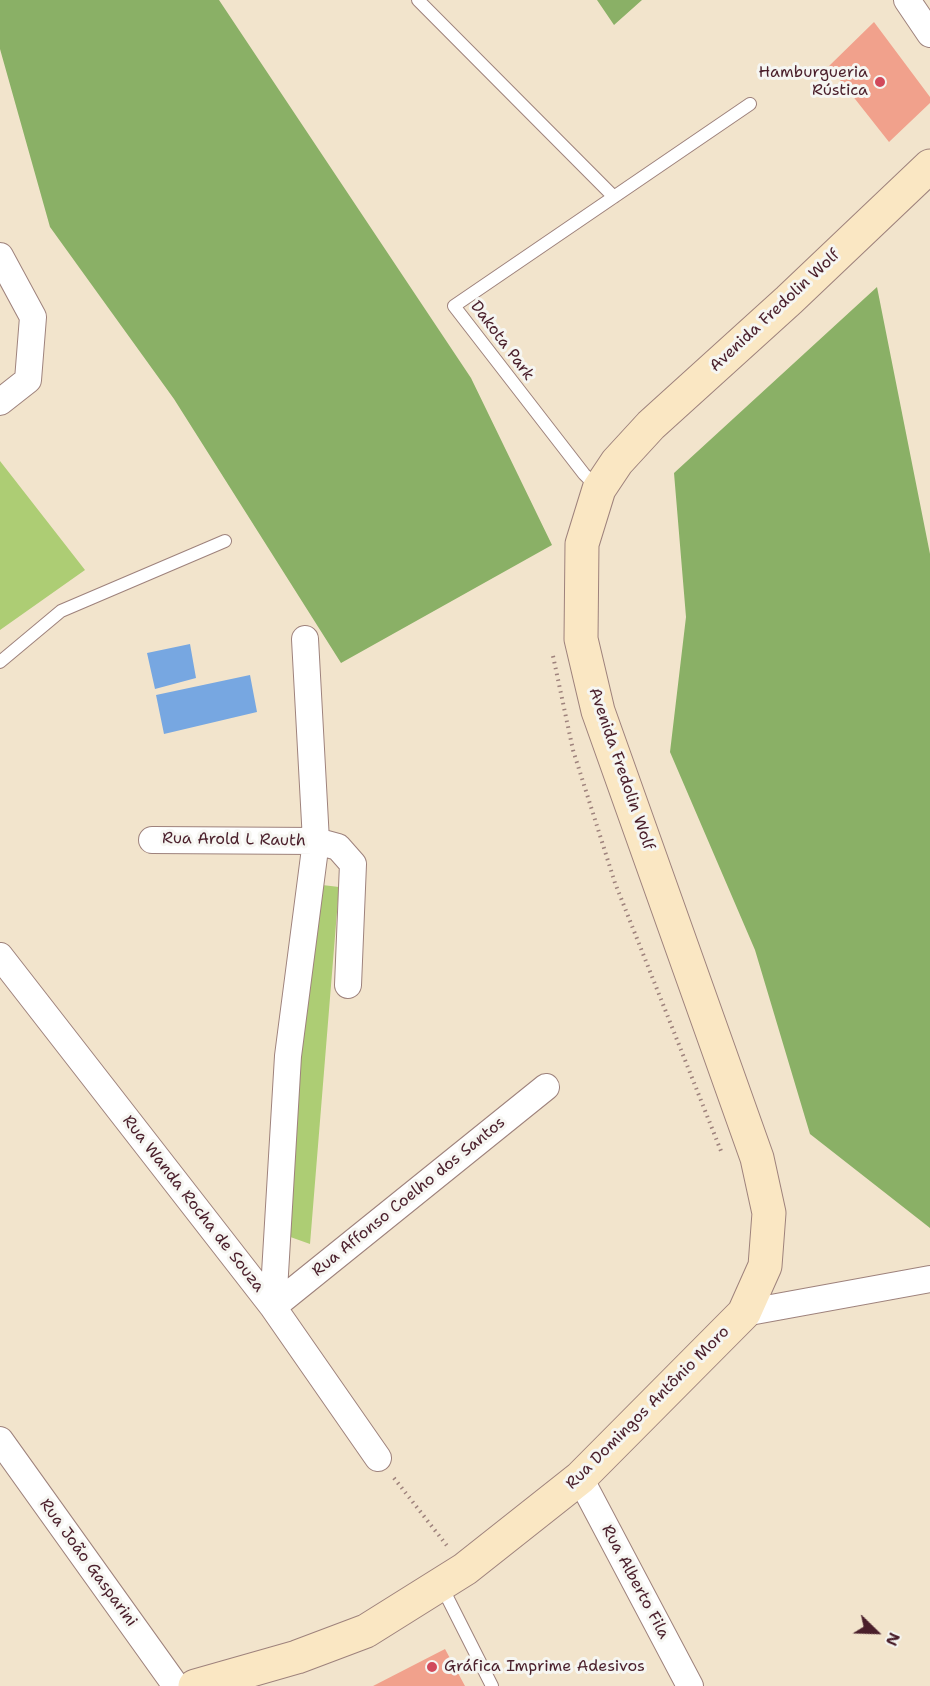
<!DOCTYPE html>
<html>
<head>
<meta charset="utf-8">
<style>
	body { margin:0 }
	#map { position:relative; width:930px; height:1686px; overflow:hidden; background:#f2e4cc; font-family:"Shantell Sans",sans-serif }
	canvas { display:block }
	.north { position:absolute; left:846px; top:1602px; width:60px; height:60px; -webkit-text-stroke:4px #f6f6f2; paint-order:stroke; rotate:113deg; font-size:16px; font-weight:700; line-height:24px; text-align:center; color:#4a1f2b }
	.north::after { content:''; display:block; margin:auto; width:21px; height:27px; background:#4a1f2b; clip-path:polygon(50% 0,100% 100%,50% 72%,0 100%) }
</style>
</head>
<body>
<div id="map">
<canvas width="930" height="1686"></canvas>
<div class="north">N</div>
</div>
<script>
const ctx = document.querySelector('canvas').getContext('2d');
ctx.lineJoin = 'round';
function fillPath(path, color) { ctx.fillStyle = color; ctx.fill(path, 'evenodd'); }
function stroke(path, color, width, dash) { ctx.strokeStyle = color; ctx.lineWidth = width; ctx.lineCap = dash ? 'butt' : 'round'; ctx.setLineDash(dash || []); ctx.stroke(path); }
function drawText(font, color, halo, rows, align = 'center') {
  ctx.font = font + ' "Shantell Sans",sans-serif'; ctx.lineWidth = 6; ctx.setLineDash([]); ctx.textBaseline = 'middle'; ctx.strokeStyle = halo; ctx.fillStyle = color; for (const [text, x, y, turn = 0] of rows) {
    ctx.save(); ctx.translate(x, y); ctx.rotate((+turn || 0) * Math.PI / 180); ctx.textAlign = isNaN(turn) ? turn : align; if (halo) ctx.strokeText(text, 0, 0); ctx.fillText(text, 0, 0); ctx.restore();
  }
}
fillPath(new Path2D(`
	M0,461L85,570L0,630Z
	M314,884L339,887L310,1244L282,1234Z`), '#adcd74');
fillPath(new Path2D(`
	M0,0H219L471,378L552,545L341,663L174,399L50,227L0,49Z
	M597,0H642L614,25Z
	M877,287L930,554V1228L810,1134L755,950L670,752L686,617L674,473Z`), '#8ab066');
fillPath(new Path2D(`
	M190,644L196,678L155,689L147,653Z
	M250,675L257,712L164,734L156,695Z`), '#77a7e1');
fillPath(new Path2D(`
	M874,22L930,97V103L889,142L829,66Z
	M445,1649L465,1686H373Z`), '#f1a18c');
const lane = new Path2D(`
	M418,0L614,197
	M599,489L584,474L454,306L750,104
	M0,662L61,611L225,541
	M441,1585L492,1686`);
const street = new Path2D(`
	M907,0L930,34
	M0,256L33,317L28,380L0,402
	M152,840L316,841L338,847L353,864L348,985
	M0,956L273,1307L378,1458
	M273,1307L288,1056L316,841L305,639
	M273,1307L546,1087
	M744,1313L930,1279
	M0,1440L176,1686
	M580,1478L690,1686`);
const secondary = new Path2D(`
	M195,1686L297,1657L366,1631L465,1569L580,1478L744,1313L765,1266L769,1213L757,1158L598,711L581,639L582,544L599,489L617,462L651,425L789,300L930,166`);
stroke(lane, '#9e827c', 14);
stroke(street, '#9e827c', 28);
stroke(secondary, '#9e827c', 35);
stroke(new Path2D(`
	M553,656L573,750L615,883L721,1151
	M394,1478L448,1547`), '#9e827c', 4, [1.5, 4.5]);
stroke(lane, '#fff', 12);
stroke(street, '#fff', 26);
stroke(secondary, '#fae7c3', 33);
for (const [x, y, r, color] of [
	[880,82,6,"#d1495b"],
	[432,1667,6,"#d1495b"]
]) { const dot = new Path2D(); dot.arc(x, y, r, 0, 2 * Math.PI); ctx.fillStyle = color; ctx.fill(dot); stroke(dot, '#f6f6f2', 2); }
drawText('16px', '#4a1f2b', '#f6f6f2', [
	["Hamburgueria",868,73],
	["Rústica",868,91],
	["Gráfica Imprime Adesivos",444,1667,"left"]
], 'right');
drawText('16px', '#4a1f2b', '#f6f6f2', [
	["Avenida Fredolin Wolf",775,311,-43],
	["Dakota Park",502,341,53],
	["Avenida Fredolin Wolf",621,769,71],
	["Rua Arold L Rauth",234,840,1],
	["Rua Affonso Coelho dos Santos",409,1197,-39],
	["Rua Wanda Rocha de Souza",193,1204,52],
	["Rua Domingos Antônio Moro",648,1408,-45],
	["Rua João Gasparini",88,1563,54],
	["Rua Alberto Fila",635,1582,62]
]);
</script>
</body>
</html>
